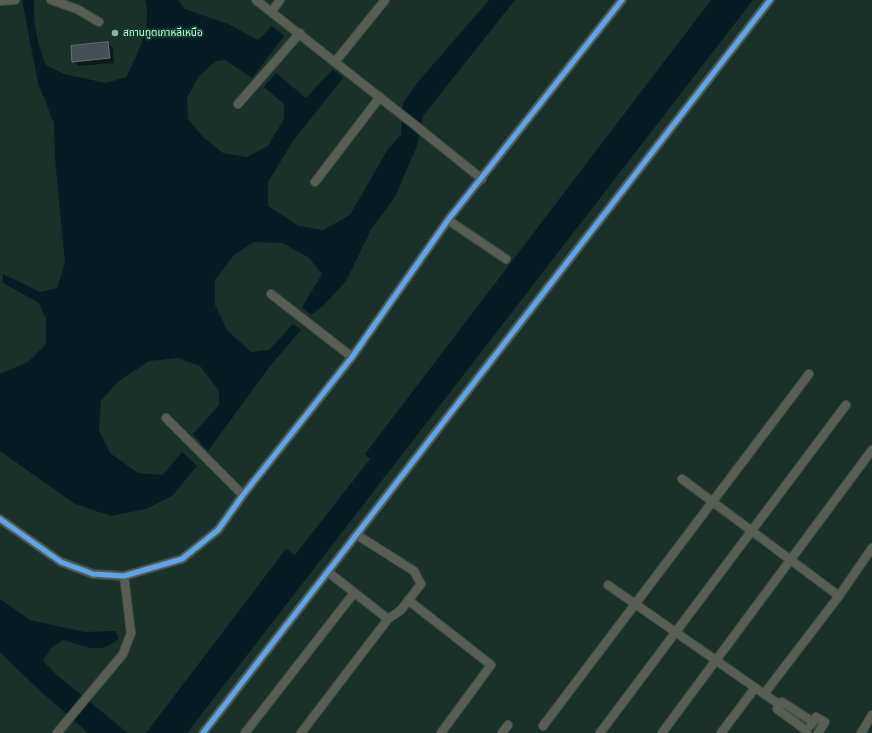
<!DOCTYPE html>
<html>
<head>
<meta charset="utf-8">
<style>
	body { margin:0 }
	canvas { display:block; background:#193128 }
</style>
</head>
<body>
<canvas width="872" height="733"></canvas>
<script>
const ctx = document.querySelector('canvas').getContext('2d');
ctx.lineJoin = 'round';
function fillPath(path, color) { ctx.fillStyle = color; ctx.fill(path, 'evenodd'); }
function stroke(path, color, width, dash) { ctx.strokeStyle = color; ctx.lineWidth = width; ctx.lineCap = dash ? 'butt' : 'round'; ctx.setLineDash(dash || []); ctx.stroke(path); }
function drawText(font, color, halo, rows, align = 'center') {
  ctx.font = font + ' Raleway,"Noto Sans Thai",sans-serif'; ctx.lineWidth = 4; ctx.setLineDash([]); ctx.textBaseline = 'middle'; ctx.strokeStyle = halo; ctx.fillStyle = color; for (const [text, x, y, turn = 0] of rows) {
    ctx.save(); ctx.translate(x, y); ctx.rotate((+turn || 0) * Math.PI / 180); ctx.textAlign = isNaN(turn) ? turn : align; if (halo) ctx.strokeText(text, 0, 0); ctx.fillText(text, 0, 0); ctx.restore();
  }
}
fillPath(new Path2D(`
	M22,0H34C33,24 37,43 46,65L64,74L106,83L126,77C137,56 153,23 145,0H178L185,9L228,24L258,40L272,26L284,36L252,78L225,60L216,61L199,76L187,98L188,119L204,138L223,153L247,157L268,146L284,119V104L264,87L276,73L306,98L333,69L343,78L293,141L268,182V206L299,226L323,230L350,215L388,149L401,135L403,103L418,82L489,0H515L423,116L417,146L395,197L372,228L346,281L324,305L311,315L302,307L322,274L308,257L282,243L254,242L234,255L215,280V305L227,330L251,352L269,350L293,324L301,330L270,366L208,451L193,434L219,405V391L200,366L178,358L149,361L119,381L101,400L99,430L110,453L138,473L163,475L182,452L197,466L172,496L146,509L111,516L75,504L0,451V374L28,362L46,344V319L39,303L3,283V274L40,292L57,288L65,263L55,159L54,123L38,83Z
	M711,0H753L187,733H146L286,549L295,555L370,459L365,454Z
	M0,599L30,620L85,632L115,631L119,638C101,656 85,646 63,640L51,648L43,661L58,676L128,733H88L37,688L0,652Z`), '#061c23');
fillPath(new Path2D(`
	M108,43L113,48L114,63L78,66L73,61Z`), '#0007');
const building = new Path2D(`
	M108,42L110,58L72,62L71,46Z`);
fillPath(building, '#444e55');
stroke(building, '#677179', 1);
const street = new Path2D(`
	M51,0L77,9L99,22
	M256,0L411,122L482,179
	M0,1L15,0
	M272,11L280,0
	M335,62L385,0
	M238,104L300,33
	M315,182L380,97
	M448,220L506,259
	M271,294L352,357
	M166,418L243,495
	M682,479L839,596L764,694
	M0,519L61,562L93,574L124,576L182,559L218,530L243,495L352,357L448,220L622,0
	M328,572L388,619L401,610L421,584L414,571L357,535
	M608,585L780,705
	M839,596L872,548
	M408,600L491,665L441,733
	M811,725L816,717L825,722L818,733
	M543,726L809,374
	M807,731L777,709L782,702L813,722
	M57,733L123,654L131,633L124,576
	M203,733L770,0
	M245,733L354,593
	M301,733L388,619
	M502,733L508,725
	M600,733L846,405
	M662,733L872,450
	M721,733L755,688
	M861,733L872,715`);
stroke(street, '#384f45', 10);
stroke(street, '#595e54', 8);
stroke(new Path2D(`
	M0,519L61,562L93,574L124,576L182,559L218,530L243,495L352,357L448,220L622,0
	M203,733L770,0`), '#60a3ed', 5);
for (const [x, y, r, color] of [
	[115,33,4,"#91b2a3"]
]) { const dot = new Path2D(); dot.arc(x, y, r, 0, 2 * Math.PI); ctx.fillStyle = color; ctx.fill(dot); stroke(dot, '#0f3b2c', 1.5); }
drawText('10px', '#d1f8e5', '#0f3b2c', [
	["สถานทูตเกาหลีเหนือ",123,33]
], 'left');
</script>
</body>
</html>
